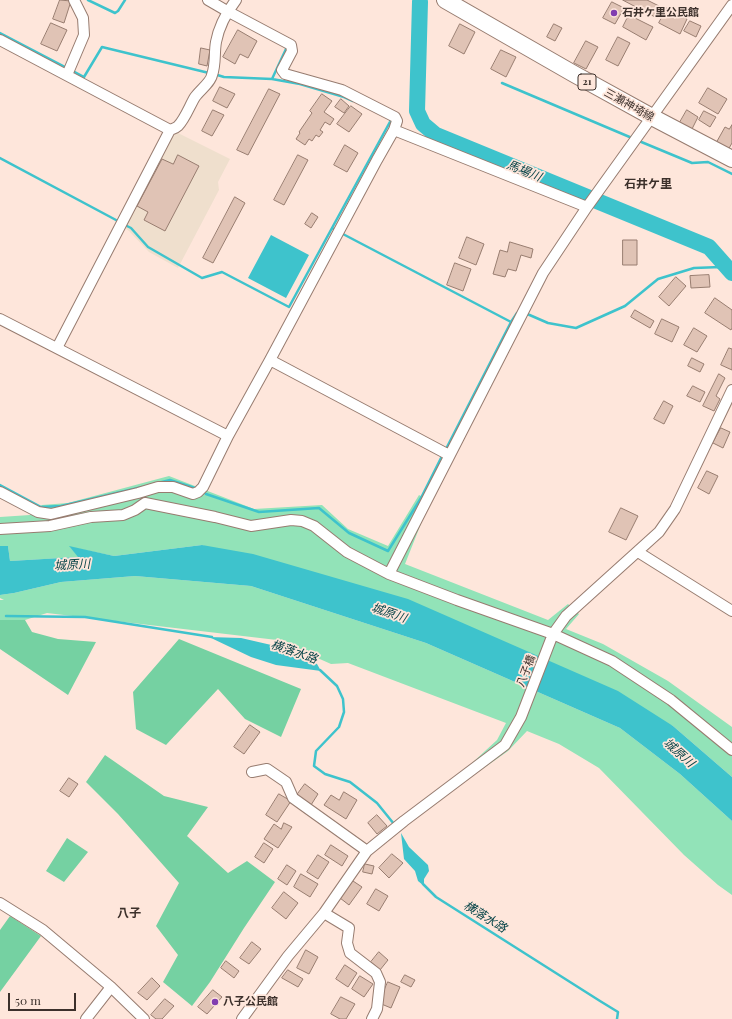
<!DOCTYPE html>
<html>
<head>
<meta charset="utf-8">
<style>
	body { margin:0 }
	#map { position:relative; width:732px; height:1019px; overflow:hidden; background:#fee6db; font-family:"Playfair Display",serif }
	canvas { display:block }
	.scale { position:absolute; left:8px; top:993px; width:68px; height:18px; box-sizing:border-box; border:2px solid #3c302b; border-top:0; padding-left:5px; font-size:12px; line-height:14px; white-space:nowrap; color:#3c302b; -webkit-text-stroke:3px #fee6db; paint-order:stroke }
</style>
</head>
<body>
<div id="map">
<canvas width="732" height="1019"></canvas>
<div class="scale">50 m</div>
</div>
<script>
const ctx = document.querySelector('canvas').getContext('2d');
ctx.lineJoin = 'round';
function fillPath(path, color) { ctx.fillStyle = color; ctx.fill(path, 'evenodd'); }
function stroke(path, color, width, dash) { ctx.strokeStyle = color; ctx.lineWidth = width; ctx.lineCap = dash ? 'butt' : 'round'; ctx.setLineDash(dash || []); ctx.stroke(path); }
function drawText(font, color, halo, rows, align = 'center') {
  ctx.font = font + ' "Playfair Display","Noto Sans JP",serif'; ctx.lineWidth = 3.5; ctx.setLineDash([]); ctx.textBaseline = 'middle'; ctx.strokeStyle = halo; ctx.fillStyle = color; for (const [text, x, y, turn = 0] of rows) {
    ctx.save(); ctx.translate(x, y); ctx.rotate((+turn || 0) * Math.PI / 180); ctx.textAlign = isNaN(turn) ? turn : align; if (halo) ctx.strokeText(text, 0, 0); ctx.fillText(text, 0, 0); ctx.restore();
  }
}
fillPath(new Path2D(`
	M168,128L230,159L218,182L219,190L178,268L149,252L129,231L117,223Z`), '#efdfcd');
fillPath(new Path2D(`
	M169,476L254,509L322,505L348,529L388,546L419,495L430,501L405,564L548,620L568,604L579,614L566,629L603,644L668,681L732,727V777L673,726L202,545L114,556L70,547L79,557L10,561L8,546H0V517L30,515L42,505L68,503Z
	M135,576L251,586L426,643L620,728L680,774L732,821V895L718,885L684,855L599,768L559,744L527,731L508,751L464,782L459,775L497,740L506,723L348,663L331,664L277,640L47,613L25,620H0V600H4L0,598V595L14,593L61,582Z`), '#92e3b8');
fillPath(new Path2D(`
	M0,620H25L32,632L58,639L96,642L68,695L0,649Z
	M179,639L301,689L281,737L245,719L218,689L166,745L136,729L133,692Z
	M105,755L164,796L208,807L187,836L228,873L247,861L275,882L244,928L210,982L192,1006L163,982L178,955L156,926L179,883L118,814L86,782Z
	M67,838L88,852L64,882L46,871Z
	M10,916L41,936L0,992V930Z`), '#75d1a2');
fillPath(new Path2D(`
	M271,235L309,255L286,298L248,278Z
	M202,545L253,554L408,599L618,691L673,726L732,777V821L680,774L620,728L426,643L251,586L135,576L61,582L14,593L0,595V546H8L10,561L78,557L69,546L114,556Z
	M209,637L241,638L280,647L317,664L321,671L276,665L251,657Z
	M401,833L409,847L428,865L429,871L424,879V886L418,881L415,871L404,859Z`), '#3ec3cc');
stroke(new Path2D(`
	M88,0L115,13L118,11L125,0
	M0,33L67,68
	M71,70L84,77L102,47L209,73
	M214,74L224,77L272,79L300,84L344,97L353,101
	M272,79L286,49V46
	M502,83L632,138
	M639,141L692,163L708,162L732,174
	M0,158L116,220
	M127,226L131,228L148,247L202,278L222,272L289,307L332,228L337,231
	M332,228L391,120H390
	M341,233L511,322L517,313
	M525,313L548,323L576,328L625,306L658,279L694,268L721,267L732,274
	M447,447L511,322
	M158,483L170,480L195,488
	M0,485L41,507L61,506L142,487
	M206,494L259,512L319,508L349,533L388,551L421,498L441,458
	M6,616L85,617L212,637
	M320,670L337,686L343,699L344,712L339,727L316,751L314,766L325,774L350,782L377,803L394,824
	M423,884L436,897L600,1001L618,1012L617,1019`), '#3ec3cc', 2.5);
stroke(new Path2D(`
	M420,2L417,111L423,124L436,135L709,247L732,273`), '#3ec3cc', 16);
const building = new Path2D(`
	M60,0L71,1L64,23L53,19Z
	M623,0H647L659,6L654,16Z
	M612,2L624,8L615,24L603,18Z
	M667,8L687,19L680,34L659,23Z
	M629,15L653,27L646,40L623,27Z
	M690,21L701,26L696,37L684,31Z
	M51,23L67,30L57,51L41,44Z
	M460,24L475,32L464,54L449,46Z
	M554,24L562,28L555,41L547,37Z
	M238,30L257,41L248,58L240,54L235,64L223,57Z
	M618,37L630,43L618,66L606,60Z
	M586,41L598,47L586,69L574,63Z
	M201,48L210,50L207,66L199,64Z
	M501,50L516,57L506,77L491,69Z
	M220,87L235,94L227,108L213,101Z
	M708,88L727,99L718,114L699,103Z
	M269,89L280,94L248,155L237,150Z
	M322,94L332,101L324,112L334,119L330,125L325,122L320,130L323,132L319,137L316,135L312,141L309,139L305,145L296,139L300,133L299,132L312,113L310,111Z
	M341,99L349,106L344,113L335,107Z
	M351,106L362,114L349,132L337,124Z
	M213,110L224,115L212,136L202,131Z
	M687,110L698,117L691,131L679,124Z
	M704,111L716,117L710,127L699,120Z
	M732,125V143L728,150L716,143L725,127L729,129Z
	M345,145L358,153L347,172L334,165Z
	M178,155L199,166L165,231L144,220L148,212L137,206L162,159L173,164Z
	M298,155L308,160L284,205L274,200Z
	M235,197L245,203L213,263L203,258Z
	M312,213L318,217L311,228L305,224Z
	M467,237L484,244L476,265L459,258Z
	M623,240H637V265H623Z
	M510,242L533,249L531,258L521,255L516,271L508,269L505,277L493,274L500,250L507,252Z
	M455,263L471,269L463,291L447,285Z
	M709,275L710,287L691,288L690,276Z
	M676,277L686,286L669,306L659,297Z
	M715,298L732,310V328L731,330L705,313Z
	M635,310L654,321L650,328L631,317Z
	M662,319L679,327L672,342L655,334Z
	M694,328L707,336L697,352L684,345Z
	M729,348L732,349V370L721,365Z
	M692,358L704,364L700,372L688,366Z
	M719,374L725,378L716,396L720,399L714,411L703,406Z
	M693,386L705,392L700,402L687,396Z
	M664,401L673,406L664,424L654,419Z
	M721,428L730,432L723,448L713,443Z
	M707,471L718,476L709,494L698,488Z
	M621,508L638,516L626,540L609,532Z
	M250,725L260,732L244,754L234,747Z
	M69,778L78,784L69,797L60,791Z
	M305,784L318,794L311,805L297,795Z
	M344,792L357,800L346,819L324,805L331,795L339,800Z
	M279,794L291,801L277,822L266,815Z
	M377,815L387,826L377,834L368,823Z
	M284,823L292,827L278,848L264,839L274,824L281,829Z
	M264,843L273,849L264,863L255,857Z
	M331,845L348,856L342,866L325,855Z
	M392,854L403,863L389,878L379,868Z
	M318,855L329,862L318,879L307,872Z
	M365,864L374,866L372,874L363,872Z
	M287,865L296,871L287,885L278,879Z
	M301,874L318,884L310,897L294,887Z
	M353,881L362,887L349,905L340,898Z
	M376,889L388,896L379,911L367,904Z
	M284,892L298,903L286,919L272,908Z
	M252,942L261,949L249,964L240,958Z
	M306,950L318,957L309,974L297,968Z
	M379,952L388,960L380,970L371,962Z
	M226,961L239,971L234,978L221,968Z
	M345,965L357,973L348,987L336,979Z
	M288,970L303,979L298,987L282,978Z
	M405,975L415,980L411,987L401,982Z
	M360,976L373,984L364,997L352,989Z
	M152,978L160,986L147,1000L138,993Z
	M388,982L400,987L391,1008L379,1003Z
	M213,990L222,997L207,1014L198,1007Z
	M341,997L355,1004L346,1019H340L331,1014Z
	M165,999L174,1006L162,1019H156L151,1015Z`);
fillPath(building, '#e0c3b5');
stroke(building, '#987d70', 1);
const minor = new Path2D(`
	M0,40L170,130
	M67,75L84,35L83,18L74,0
	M394,130L587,207
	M0,319L228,436
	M57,348L170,130C172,129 176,128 178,126C185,119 190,105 195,97C200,90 211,82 212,75C216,64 214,53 216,42C219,26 226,13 236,0
	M270,360L449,455
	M0,492L38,512L51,514L138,493L158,487H173L193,494L198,492L203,487L228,436L270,360L377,160L394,130L397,121L395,117L342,90L285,74L282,70L292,51L291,45L227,11L208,0
	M0,529L50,526L91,517L123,515L135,510L145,503L215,517L251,526L291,520L302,521L314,526L347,552L389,574L457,600L553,634L612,661L671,700L732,750
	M638,552L732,611
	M389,574L543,273L587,207L732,5
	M252,772L267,769L286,782L293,798L367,851
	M0,903L43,930L111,987L144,1019
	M324,913L349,928L347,943L350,953L376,973L380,982L377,1009L372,1019
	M86,1019L111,987
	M242,1019L288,956L324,913L367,851L404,821L505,745L521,717L553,634L566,616L659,532L675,509L732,390`);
const primary = new Path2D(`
	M445,0L574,74L652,117L732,159`);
stroke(minor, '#977c70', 12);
stroke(primary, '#977c70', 18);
stroke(minor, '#fff', 10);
stroke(primary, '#fff', 16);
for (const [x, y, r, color] of [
	[614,13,4,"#813db0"],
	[215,1002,4,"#813db0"]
]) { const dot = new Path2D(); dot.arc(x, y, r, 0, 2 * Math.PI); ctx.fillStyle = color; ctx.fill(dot); stroke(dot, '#fee6db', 1.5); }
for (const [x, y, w] of [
	[587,82,18]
]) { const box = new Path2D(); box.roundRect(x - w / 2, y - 8, w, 16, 3); ctx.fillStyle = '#fee6db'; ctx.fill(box); stroke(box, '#3c302b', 1); }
drawText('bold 10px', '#3c302b', null, [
	["21",587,82]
]);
drawText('bold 11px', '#3c302b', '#fee6db', [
	["石井ケ里公民館",622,13],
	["八子公民館",223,1002]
], 'left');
drawText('11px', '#3c302b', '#fee6db', [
	["三瀬神埼線",629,105,29],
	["八子橋",526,671,-69]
]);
drawText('italic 12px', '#094549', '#fee6db', [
	["馬場川",524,171,22],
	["城原川",72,565,-3],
	["城原川",389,613,19],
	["横落水路",294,652,19],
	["城原川",679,753,42],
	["横落水路",485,917,32]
]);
drawText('bold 12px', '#3c302b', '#fee6db', [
	["石井ケ里",648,184],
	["八子",129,913]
]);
</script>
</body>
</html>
